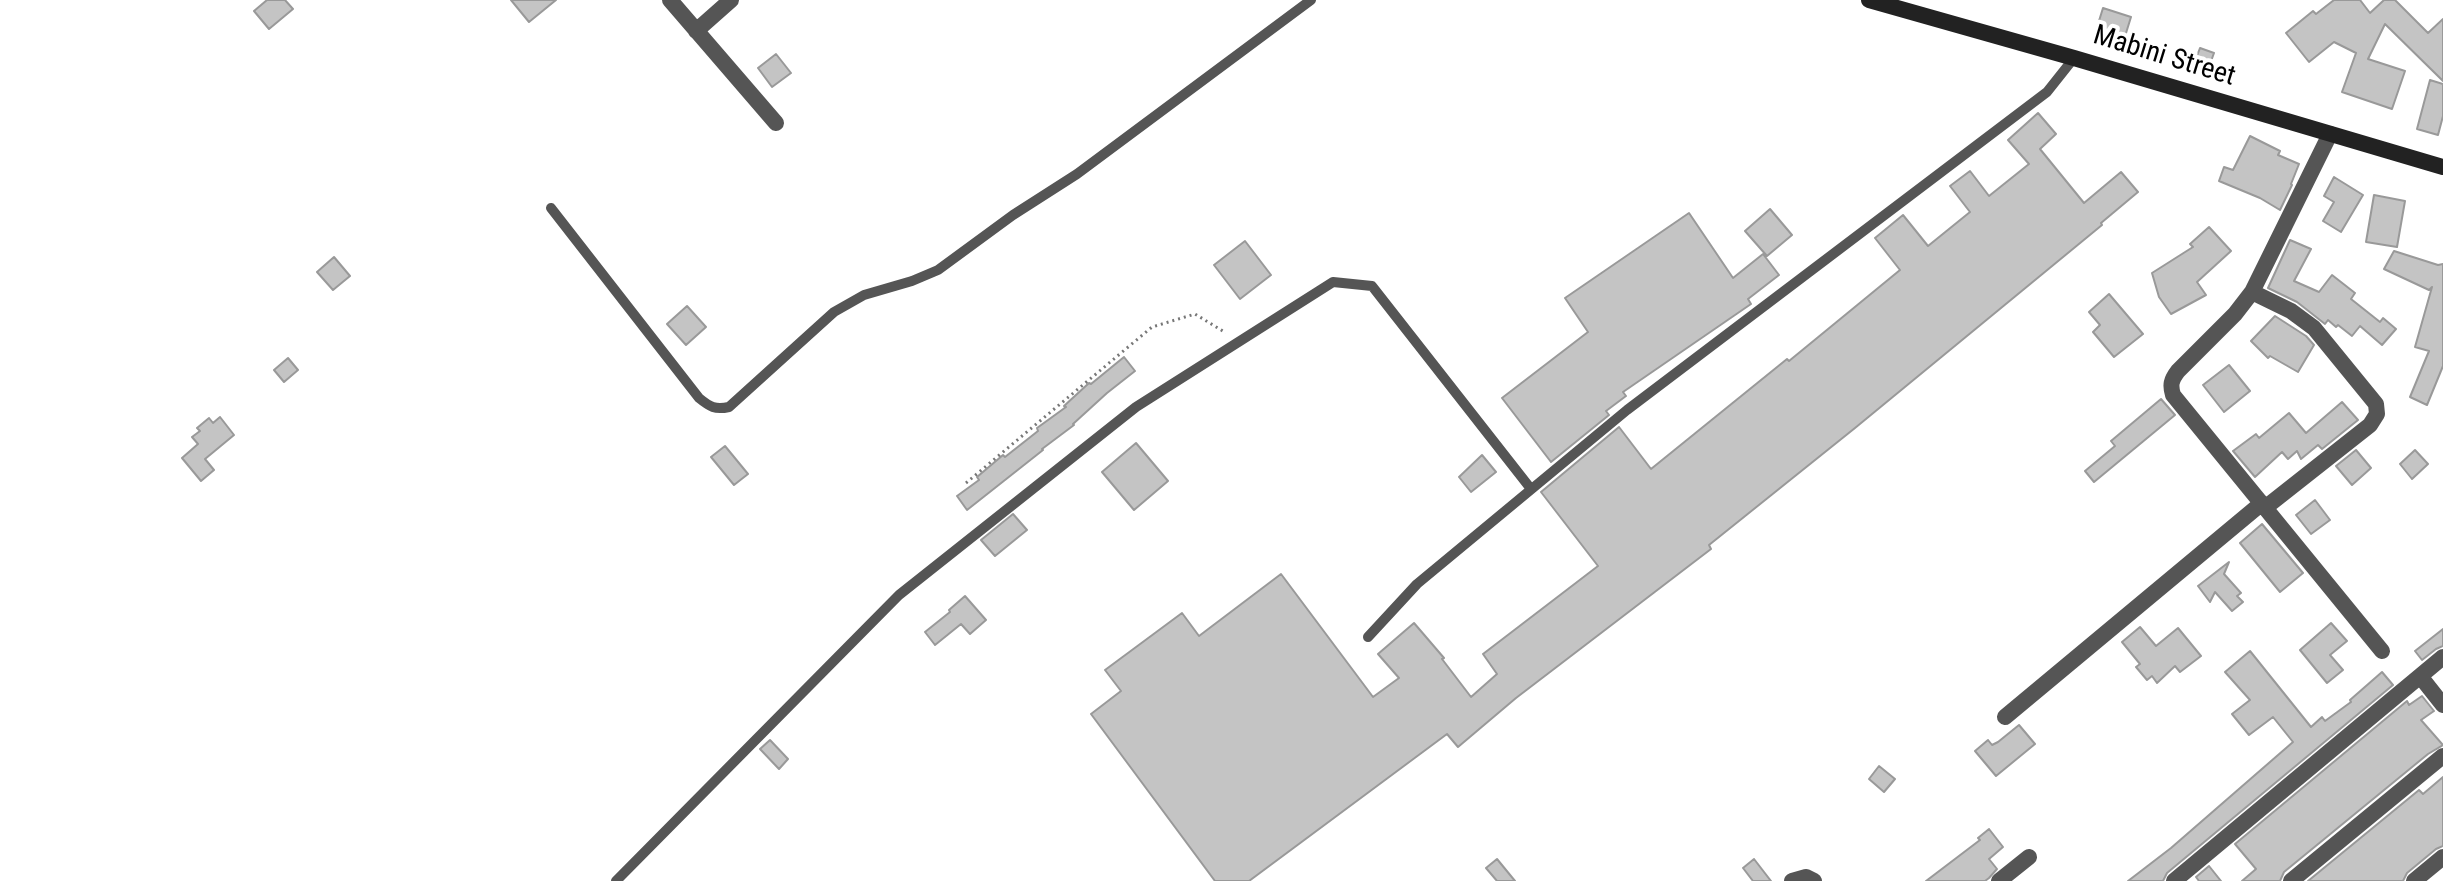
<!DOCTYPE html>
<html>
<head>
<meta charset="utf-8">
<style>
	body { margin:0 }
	canvas { display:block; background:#fff }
</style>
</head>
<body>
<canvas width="2443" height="881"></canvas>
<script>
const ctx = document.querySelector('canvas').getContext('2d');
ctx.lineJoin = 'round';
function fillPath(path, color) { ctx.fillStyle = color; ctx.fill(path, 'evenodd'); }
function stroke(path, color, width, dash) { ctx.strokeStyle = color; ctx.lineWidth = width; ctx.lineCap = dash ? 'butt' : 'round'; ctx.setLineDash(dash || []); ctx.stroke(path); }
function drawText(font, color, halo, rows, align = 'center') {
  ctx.font = font + ' "Roboto Condensed",sans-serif'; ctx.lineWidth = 8; ctx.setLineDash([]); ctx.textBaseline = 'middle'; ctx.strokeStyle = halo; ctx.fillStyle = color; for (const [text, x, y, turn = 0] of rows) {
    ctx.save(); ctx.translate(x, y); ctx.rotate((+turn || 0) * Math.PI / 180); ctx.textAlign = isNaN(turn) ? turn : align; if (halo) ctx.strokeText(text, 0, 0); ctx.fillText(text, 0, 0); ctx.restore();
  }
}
const building = new Path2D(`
	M267,0H285L293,9L269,29L254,11Z
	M511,0H556L529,22Z
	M2334,0H2360L2370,13L2384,0H2395L2428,33L2443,19V81L2385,24L2368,59L2405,71L2392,109L2342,92L2356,53L2334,42L2309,62L2286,33L2313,11L2316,14Z
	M2103,8L2131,17L2122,46L2094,37Z
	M2200,48L2214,53L2206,75L2192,69Z
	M776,54L791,73L772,87L758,68Z
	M2430,80L2443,84V116L2438,135L2417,129Z
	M2038,113L2056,134L2040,149L2084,203L2121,172L2138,192L2101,223L2102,225L1855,428L1709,545L1711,549L1516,698L1458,747L1447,734L1249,881H1215L1091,714L1121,691L1105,670L1182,613L1199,636L1281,574L1373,697L1399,678L1378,654L1414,623L1444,658L1442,659L1471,697L1497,674L1483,654L1598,566L1541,492L1619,427L1651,469L1787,359L1789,361L1900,270L1875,238L1903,215L1928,246L1970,212L1950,186L1970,171L1989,196L2029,164L2008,140Z
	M2250,136L2280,151L2278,155L2299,164L2291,184L2292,185L2280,210L2260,198L2219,181L2224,167L2233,170Z
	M2334,177L2363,195L2341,232L2323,221L2334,202L2324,196Z
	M2374,195L2405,201L2397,247L2366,242Z
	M1770,209L1792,235L1767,256L1745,231Z
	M1689,213L1733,278L1763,254L1779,275L1748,299L1751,304L1623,392L1626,396L1606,411L1609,415L1551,462L1502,398L1588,332L1565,298Z
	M2209,227L2231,251L2197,282L2206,295L2171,314L2159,297L2152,273L2193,247L2190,244Z
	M2290,240L2311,249L2294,281L2319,292L2332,275L2355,293L2351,299L2380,322L2383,318L2396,329L2382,345L2360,326L2352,336L2338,325L2336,327L2328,320L2325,324L2297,302L2268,288Z
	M1245,241L1271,275L1240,299L1214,265Z
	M2394,251L2438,265L2443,264V366L2427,405L2410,397L2429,351L2415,347L2432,287L2429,290L2384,269Z
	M334,257L350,276L333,290L317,272Z
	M2109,294L2143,334L2114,357L2093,332L2100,325L2089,312Z
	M687,306L706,327L686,345L667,324Z
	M2275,316L2306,336L2314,345L2298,372L2270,356L2268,358L2251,341Z
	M1124,357L1135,371L1107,393L1073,424L1074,425L1042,449L1043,450L967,510L957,496L979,480L977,477L1003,455L1005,457L1038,431L1037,428L1066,407L1064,406L1089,383L1091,384Z
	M288,358L298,370L284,382L274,370Z
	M2229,365L2250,391L2224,412L2203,385Z
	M2161,399L2175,415L2094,482L2085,471L2115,446L2111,441Z
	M2342,402L2358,420L2322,449L2318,445L2301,459L2297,451L2288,459L2282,452L2255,477L2233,451L2256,434L2259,438L2289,413L2306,433Z
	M220,417L234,435L205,459L214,470L201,481L182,458L198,444L192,437L200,431L197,428L209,418L213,423Z
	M1136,443L1168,481L1134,510L1102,472Z
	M725,446L748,474L734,485L711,457Z
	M2356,450L2371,468L2352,485L2336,466Z
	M2415,450L2428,464L2412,479L2400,464Z
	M1482,455L1496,472L1471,492L1459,477Z
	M2315,500L2330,520L2311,534L2296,515Z
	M1013,514L1027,530L995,556L981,540Z
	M2262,524L2303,573L2280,592L2240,543Z
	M2229,562L2224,574L2241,593L2237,596L2243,602L2232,611L2215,592L2210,602L2198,586Z
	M965,596L986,620L970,634L961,624L935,645L925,632L950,612L949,610Z
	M2331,623L2347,641L2330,655L2343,670L2327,683L2300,650Z
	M2140,627L2156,646L2178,628L2201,656L2180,672L2175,666L2157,683L2152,676L2147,680L2136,667L2140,664L2122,642Z
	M2443,629V646L2436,649L2422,660L2415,651Z
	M2250,651L2311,727L2322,717L2325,721L2351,702L2350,700L2382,672L2393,685L2167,873L2163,881H2128L2171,848L2293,742L2273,717L2249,735L2232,714L2250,700L2225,672Z
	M2422,696L2434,711L2421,720L2443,745L2428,754L2284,872L2280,881H2242L2256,869L2235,844L2407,701L2409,705Z
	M2019,725L2035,744L1996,776L1975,751L1988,740L1992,745L1998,742Z
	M770,740L788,759L779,769L760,749Z
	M1879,766L1895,779L1884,792L1869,779Z
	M2443,777V846L2436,849L2407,873L2403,881H2308L2419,790L2423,794Z
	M1989,829L2003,847L1989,859L1997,869L1989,878L1985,881H1926L1980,840L1978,838Z
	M1497,859L1515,881H1497L1486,868Z
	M1754,859L1771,881H1753L1743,868Z
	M2209,866L2221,881H2199L2196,877Z`);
fillPath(building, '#c4c4c4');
stroke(building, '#999', 2);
stroke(new Path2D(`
	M966,483L1152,327L1195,314L1226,333`), '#777', 3, [2, 4]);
stroke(new Path2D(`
	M551,208L699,398C710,407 715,410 729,407L834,312L864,295L912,281L938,270L1013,215L1077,174L1311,0
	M1368,637L1417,584L1627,410L2047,92L2074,58
	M616,881L899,595L1136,407L1333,282L1372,286L1531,489`), '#555', 10);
stroke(new Path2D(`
	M670,0L776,123
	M696,31L731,0
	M2330,134L2252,292L2235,314L2178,371C2171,380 2170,385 2173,395L2382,651
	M2252,292L2291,311L2314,328L2376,404L2377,414L2370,425L2266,507
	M2420,676L2443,705
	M2005,717L2262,503
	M1792,881L1806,877L1814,881
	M1999,881L2029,857
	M2174,881L2443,657
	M2291,881L2443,756
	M2414,881L2443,857`), '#555', 16);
stroke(new Path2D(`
	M1869,0L2074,58L2443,167`), '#222', 16);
drawText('28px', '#000', '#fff', [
	["Mabini Street",2164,57,17]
]);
</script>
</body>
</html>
